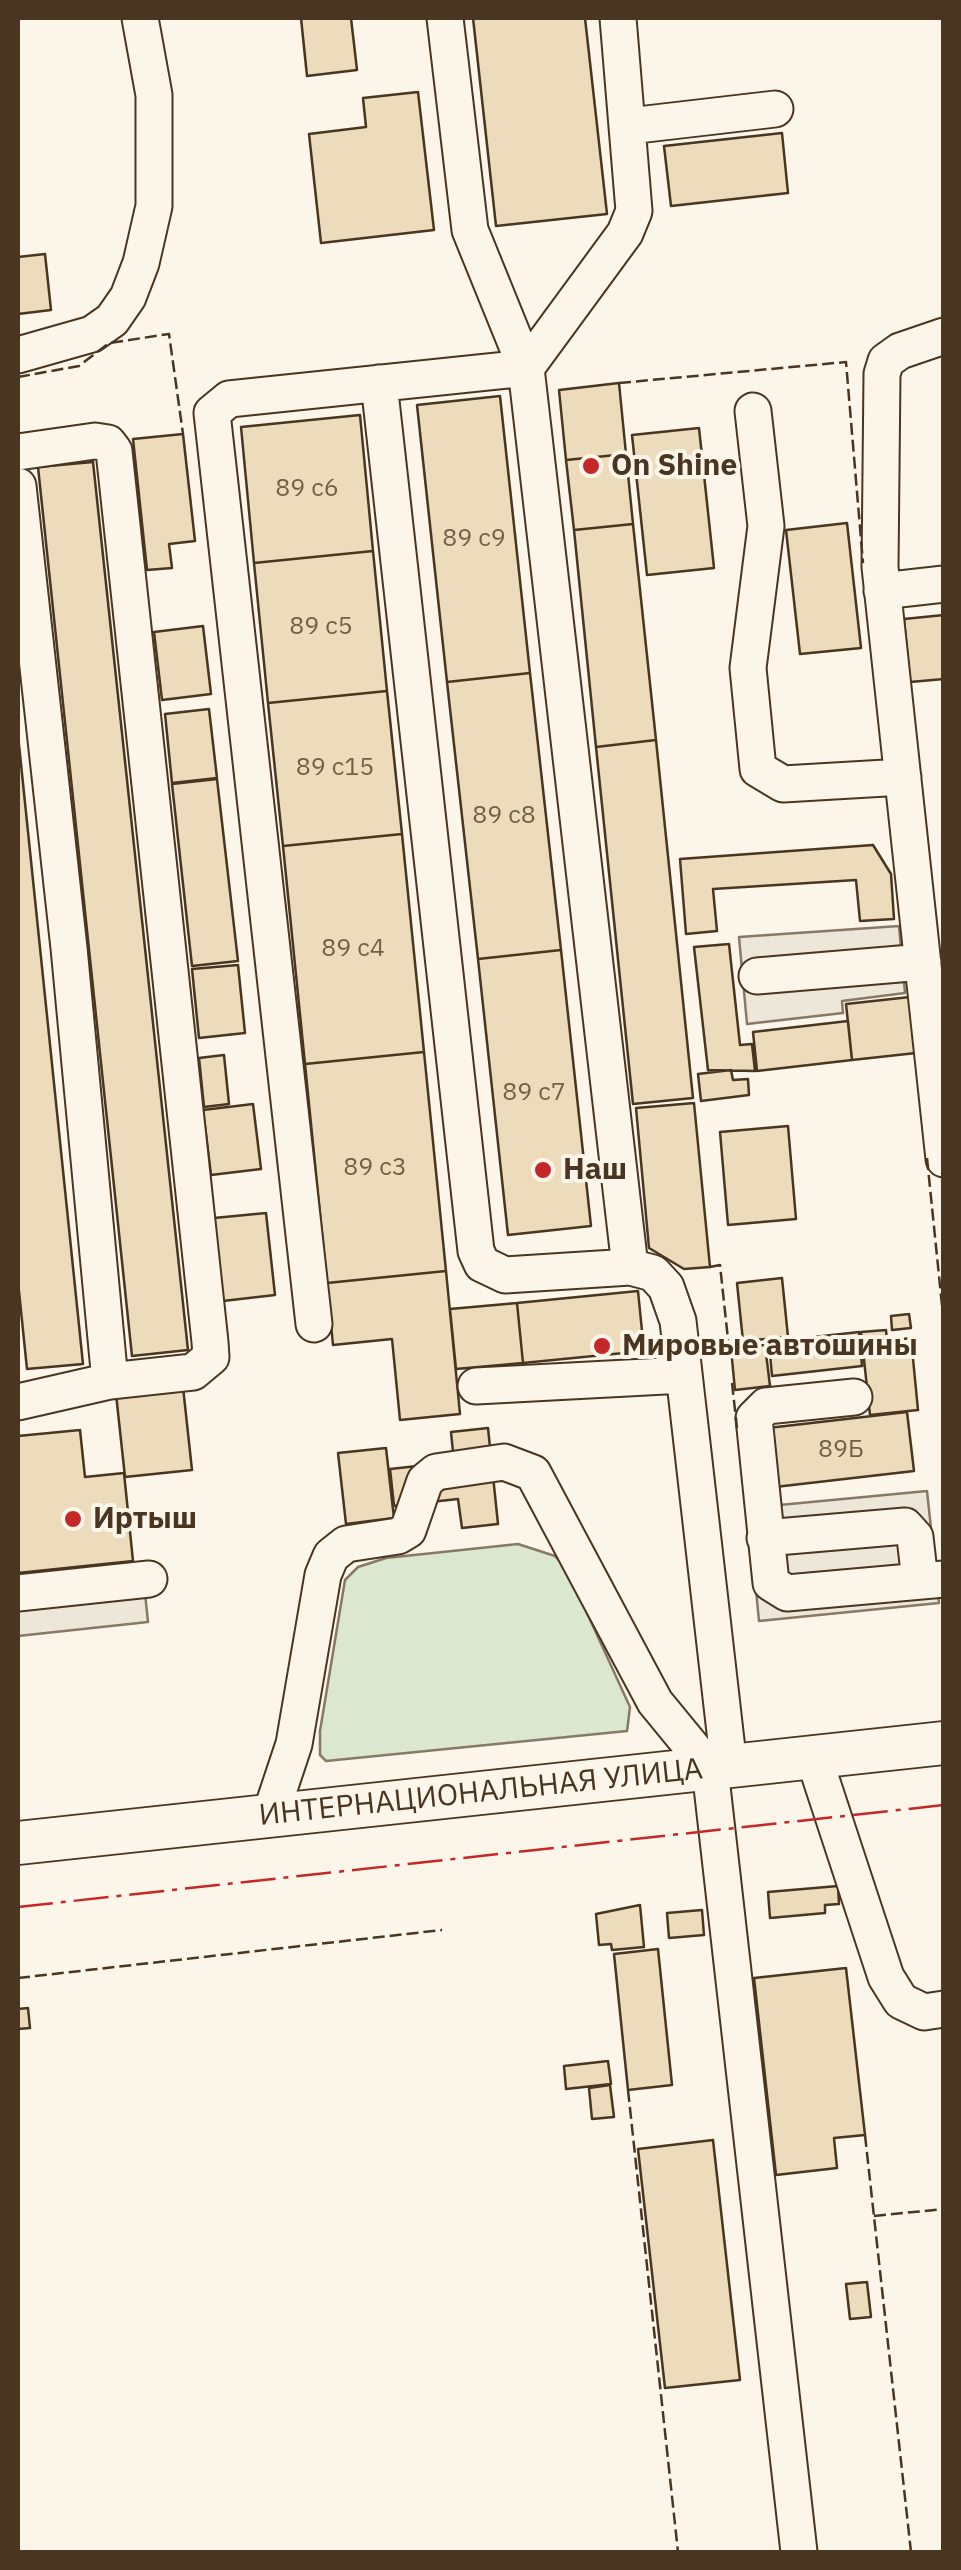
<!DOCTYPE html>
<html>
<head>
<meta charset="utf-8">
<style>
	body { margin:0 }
	#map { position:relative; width:961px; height:2570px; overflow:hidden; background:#fbf6e9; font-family:"IBM Plex Sans",sans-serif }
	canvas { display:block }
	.frame { position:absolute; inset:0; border:20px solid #4a3520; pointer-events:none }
</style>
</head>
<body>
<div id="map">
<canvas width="961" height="2570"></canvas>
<div class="frame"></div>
</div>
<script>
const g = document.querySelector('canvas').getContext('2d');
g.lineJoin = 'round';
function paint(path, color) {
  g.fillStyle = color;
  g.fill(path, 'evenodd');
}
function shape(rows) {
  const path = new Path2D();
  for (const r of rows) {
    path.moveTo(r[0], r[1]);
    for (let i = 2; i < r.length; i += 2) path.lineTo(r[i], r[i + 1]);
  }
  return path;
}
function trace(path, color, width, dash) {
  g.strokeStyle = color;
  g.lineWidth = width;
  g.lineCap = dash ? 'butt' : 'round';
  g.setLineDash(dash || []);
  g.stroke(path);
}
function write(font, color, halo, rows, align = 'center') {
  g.font = font + ' "IBM Plex Sans",sans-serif';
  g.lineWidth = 8;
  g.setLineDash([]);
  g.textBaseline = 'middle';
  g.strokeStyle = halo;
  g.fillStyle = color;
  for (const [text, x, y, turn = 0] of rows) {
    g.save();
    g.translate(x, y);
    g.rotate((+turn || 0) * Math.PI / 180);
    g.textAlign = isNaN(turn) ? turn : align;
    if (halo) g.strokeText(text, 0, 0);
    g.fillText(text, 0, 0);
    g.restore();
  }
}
const green = shape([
	[518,1544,555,1556,566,1567,630,1707,627,1731,326,1761,320,1755,320,1731,345,1580,358,1567,386,1558,518,1544]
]);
paint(green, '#dce7d0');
trace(green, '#887966', 2.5);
const parking = shape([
	[899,926,905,993,842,1001,843,1013,747,1024,739,937,899,926],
	[927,1491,939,1603,759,1621,748,1508,927,1491],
	[145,1593,148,1622,18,1636,18,1607,145,1593]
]);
paint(parking, '#ede7d9');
trace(parking, '#887966', 2.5);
const building = shape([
	[301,18,351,18,357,70,307,76,301,18],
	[473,18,585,18,607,214,496,226,473,18],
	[418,92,434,230,321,243,309,134,366,127,363,98,418,92],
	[782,133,788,193,671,206,664,146,782,133],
	[45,254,51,310,18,314,18,257,45,254],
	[619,383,626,454,566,460,559,390,619,383],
	[500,396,530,673,447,682,417,405,500,396],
	[360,415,373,551,254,563,241,427,360,415],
	[699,428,714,568,647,575,632,435,699,428],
	[183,434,195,541,169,544,172,568,147,570,133,439,183,434],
	[626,454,633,524,574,530,566,460,626,454],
	[93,462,188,1350,132,1356,38,467,93,462],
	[847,523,861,648,800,654,786,530,847,523],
	[633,524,656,740,596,747,574,530,633,524],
	[373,551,387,691,268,703,254,563,373,551],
	[944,615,944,679,910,682,904,619,944,615],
	[203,626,211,694,162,700,154,632,203,626],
	[530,673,561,950,478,959,447,682,530,673],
	[387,691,402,834,283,846,268,703,387,691],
	[209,709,217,778,172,783,165,714,209,709],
	[18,735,83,1364,27,1369,18,1282,18,735],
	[656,740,693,1098,633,1104,596,747,656,740],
	[217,779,238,961,192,966,172,784,217,779],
	[402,834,424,1052,305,1064,283,846,402,834],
	[873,845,891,874,894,919,860,921,856,880,713,889,717,931,686,934,680,859,873,845],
	[729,944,740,1045,752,1044,755,1071,708,1070,694,947,729,944],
	[561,950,591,1226,508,1235,478,959,561,950],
	[238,965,245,1033,199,1038,192,969,238,965],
	[910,997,916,1053,852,1060,846,1004,910,997],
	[848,1021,852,1060,757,1071,753,1032,848,1021],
	[424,1052,446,1271,327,1283,305,1064,424,1052],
	[224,1055,229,1104,204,1107,199,1058,224,1055],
	[731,1070,733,1080,748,1079,749,1095,701,1101,698,1074,731,1070],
	[694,1103,710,1267,684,1269,649,1248,636,1108,694,1103],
	[253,1104,261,1169,211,1175,203,1110,253,1104],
	[788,1126,796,1219,728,1225,720,1132,788,1126],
	[266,1213,275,1295,223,1301,214,1218,266,1213],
	[446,1271,460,1414,400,1420,392,1339,333,1345,327,1283,446,1271],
	[782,1278,788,1337,743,1341,737,1283,782,1278],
	[638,1291,644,1351,523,1363,517,1303,638,1291],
	[517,1303,523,1363,456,1369,450,1309,517,1303],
	[909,1314,911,1328,892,1330,891,1316,909,1314],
	[886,1330,887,1341,911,1338,918,1410,870,1415,861,1332,886,1330],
	[859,1332,862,1366,772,1376,769,1342,859,1332],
	[765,1345,770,1386,735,1390,731,1349,765,1345],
	[183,1387,192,1470,125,1477,116,1394,183,1387],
	[907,1412,914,1471,775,1487,768,1428,907,1412],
	[488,1428,498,1524,462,1528,458,1499,394,1506,390,1469,454,1462,451,1432,488,1428],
	[80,1430,85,1477,124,1473,133,1561,18,1573,18,1436,80,1430],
	[386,1448,394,1518,346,1524,338,1453,386,1448],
	[838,1886,839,1904,825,1905,825,1913,770,1918,768,1892,838,1886],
	[640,1905,644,1947,612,1950,611,1944,599,1945,596,1914,640,1905],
	[702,1910,704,1935,669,1938,667,1913,702,1910],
	[658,1949,672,2085,628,2090,614,1954,658,1949],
	[846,1968,865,2135,834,2138,837,2168,776,2175,754,1978,846,1968],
	[28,2008,30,2028,18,2029,18,2009,28,2008],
	[608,2061,611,2084,566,2089,564,2066,608,2061],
	[610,2085,614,2117,592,2119,589,2088,610,2085],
	[713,2140,740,2380,665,2388,638,2149,713,2140],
	[867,2282,871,2317,850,2319,846,2284,867,2282]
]);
paint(building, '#ecdcbc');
trace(building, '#4a3520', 2.5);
const minor = shape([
	[629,126,775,109],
	[944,336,900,351,886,361,882,374,880,567,944,1159],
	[18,355,92,334,112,320,128,297,141,263,154,206,154,95,140,18],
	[379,383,476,1251,482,1264,505,1275,630,1267,526,368,470,230,445,18],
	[753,411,766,526,748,668,758,769,783,784,903,777],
	[18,452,95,441,108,443,114,451,210,1342,211,1357,193,1372,110,1381,69,948,18,486],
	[882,591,944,584],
	[757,976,923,962],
	[630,1267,653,1273,666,1287,678,1321,729,1767],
	[314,1324,212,413,229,399,526,368,625,233,634,211,618,18],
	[476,1386,684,1375],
	[854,1397,766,1406,754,1418,771,1583,787,1593,944,1579],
	[18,1402,110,1381],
	[765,1538,905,1526,915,1537,920,1581],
	[18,1593,149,1579],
	[814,1758,886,1977,901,2001,924,2012,944,2009],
	[270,1816,294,1744,323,1575,331,1556,346,1544,398,1536,408,1530,425,1481,436,1472,504,1462,533,1473,655,1702,710,1769,799,2552]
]);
const major = shape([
	[18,1843,944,1743]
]);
trace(minor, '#4a3520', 39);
trace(major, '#4a3520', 46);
trace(minor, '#fbf6e9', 35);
trace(major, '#fbf6e9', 42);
trace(shape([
	[18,377,79,366,109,343,169,334,183,434],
	[619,383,846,362,863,563],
	[927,1158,944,1325],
	[710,1267,720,1265,730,1358],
	[732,1383,737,1428],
	[18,1978,442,1930],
	[628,2090,678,2552],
	[865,2135,911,2552],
	[874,2216,944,2209]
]), '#4a3520', 2.5, [12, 5]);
trace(shape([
	[18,1907,944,1805]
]), '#c62828', 2.5, [35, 8, 5, 8]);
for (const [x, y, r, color] of [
	[591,466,10,"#c62828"],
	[543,1170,10,"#c62828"],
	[602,1346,10,"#c62828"],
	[73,1519,10,"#c62828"]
]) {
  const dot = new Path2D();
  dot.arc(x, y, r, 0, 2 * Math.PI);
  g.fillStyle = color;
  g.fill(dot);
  trace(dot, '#fbf6e9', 4);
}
write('25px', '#725f47', null, [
	["89 с6",307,489],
	["89 с9",474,539],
	["89 с5",321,627],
	["89 с15",335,768],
	["89 с8",504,816],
	["89 с4",353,949],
	["89 с7",534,1093],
	["89 с3",375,1168],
	["89Б",841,1450]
]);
write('bold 30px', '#4a3520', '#fbf6e9', [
	["On Shine",611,466],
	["Наш",563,1170],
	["Мировые автошины",622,1346],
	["Иртыш",93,1519]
], 'left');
write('30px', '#4a3520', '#fbf6e9', [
	["ИНТЕРНАЦИОНАЛЬНАЯ УЛИЦА",481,1793,-6]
]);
</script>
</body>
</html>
